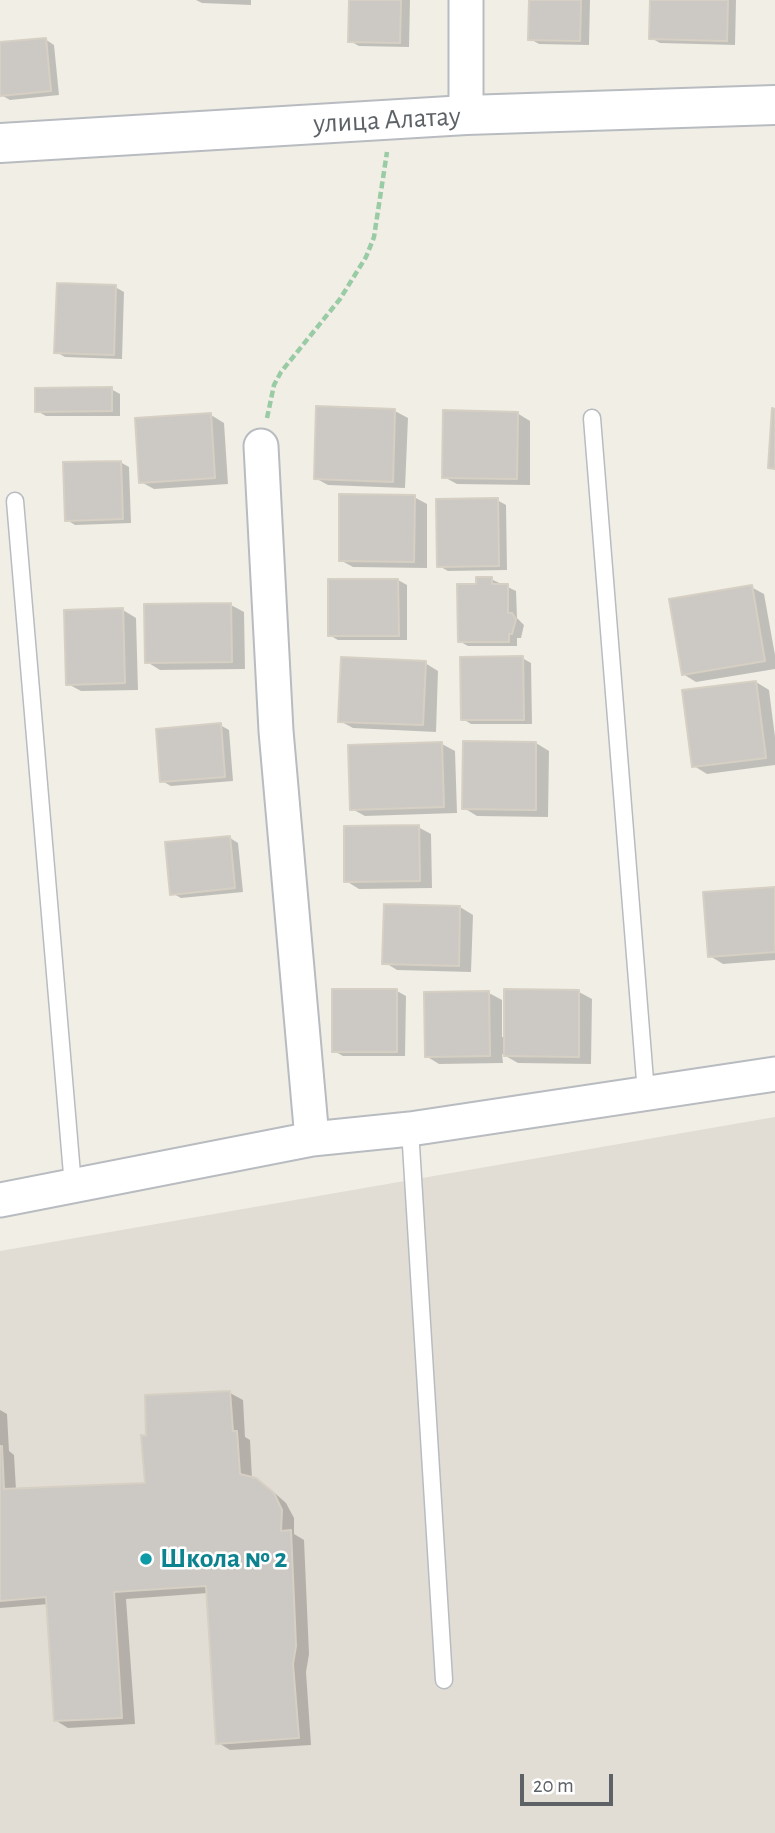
<!DOCTYPE html>
<html>
<head>
<meta charset="utf-8">
<style>
	body { margin:0 }
	#map { position:relative; width:775px; height:1833px; overflow:hidden; background:#f1eee6; font-family:"Alegreya Sans",sans-serif }
	canvas { display:block }
	.scale { position:absolute; left:520px; top:1774px; width:93px; height:32px; box-sizing:border-box; border:4px solid #5d6267; border-top:0; padding-left:9px; font-size:21px; line-height:24px; white-space:nowrap; color:#5d6267; -webkit-text-stroke:5px #fff; paint-order:stroke }
</style>
</head>
<body>
<div id="map">
<canvas width="775" height="1833"></canvas>
<div class="scale">20 m</div>
</div>
<script>
const g = document.querySelector('canvas').getContext('2d');
g.lineJoin = 'round';
function paint(path, color) {
  g.fillStyle = color;
  g.fill(path, 'evenodd');
}
function shape(rows) {
  const path = new Path2D();
  for (const r of rows) {
    path.moveTo(r[0], r[1]);
    for (let i = 2; i < r.length; i += 2) path.lineTo(r[i], r[i + 1]);
  }
  return path;
}
function trace(path, color, width, dash) {
  g.strokeStyle = color;
  g.lineWidth = width;
  g.lineCap = dash ? 'butt' : 'round';
  g.setLineDash(dash || []);
  g.stroke(path);
}
function write(font, color, halo, rows, align = 'center') {
  g.font = font + ' "Alegreya Sans",sans-serif';
  g.lineWidth = 5;
  g.setLineDash([]);
  g.textBaseline = 'middle';
  g.strokeStyle = halo;
  g.fillStyle = color;
  for (const [text, x, y, turn = 0] of rows) {
    g.save();
    g.translate(x, y);
    g.rotate((+turn || 0) * Math.PI / 180);
    g.textAlign = isNaN(turn) ? turn : align;
    if (halo) g.strokeText(text, 0, 0);
    g.fillText(text, 0, 0);
    g.restore();
  }
}
paint(shape([
	[775,1117,775,1833,0,1833,0,1251]
]), '#e1ddd4');
paint(shape([
	[196,0,251,0,251,5,202,3],
	[351,0,410,0,409,47,359,46,350,41],
	[531,0,590,0,589,45,539,44,530,39],
	[652,0,736,0,735,45,660,43,651,38],
	[45,39,54,45,59,95,10,100,1,95,0,44],
	[115,287,124,292,122,359,65,357,56,352],
	[111,389,120,394,120,416,46,416,37,411],
	[395,411,408,418,405,488,328,485,315,478],
	[517,413,530,421,530,485,457,484,444,477],
	[211,415,224,423,228,484,154,489,141,482],
	[120,462,129,467,131,523,75,525,67,520],
	[414,497,427,504,427,568,353,567,340,560],
	[497,500,506,505,507,570,448,571,439,566],
	[491,579,516,591,517,618,524,625,521,638,517,638,517,646,468,646,459,641,478,586],
	[398,580,407,585,407,640,338,640,329,635],
	[751,587,764,594,775,655,775,669,696,682,683,674],
	[231,605,244,612,245,669,160,670,147,662],
	[123,610,136,618,138,690,81,691,68,684],
	[522,658,531,663,532,724,471,724,463,719],
	[425,663,438,671,436,732,353,728,340,721],
	[756,682,769,690,775,737,775,765,707,774,694,766],
	[220,725,229,730,233,781,171,786,162,781],
	[536,743,549,751,548,817,477,816,464,808],
	[442,744,455,751,457,813,365,816,352,809],
	[418,827,431,834,432,888,359,889,346,881],
	[230,838,238,843,243,892,181,898,172,893],
	[775,888,775,960,723,964,710,956],
	[460,907,473,915,471,972,397,970,384,962],
	[397,991,406,996,405,1056,343,1056,334,1051],
	[579,992,592,999,591,1064,518,1063,502,1054,503,1063,439,1064,426,1056,489,993,502,1000,502,1037,505,1037],
	[230,1393,243,1400,245,1437,250,1440,252,1479,269,1488,286,1503,294,1518,294,1534,304,1540,309,1654,306,1672,311,1745,230,1750,217,1742,208,1593,126,1599,135,1724,68,1728,55,1720,49,1604,0,1608,0,1410,7,1414,9,1451,14,1455,16,1490,147,1484,148,1438]
]), '#0003');
const building = shape([
	[349,0,401,0,400,43,348,42,349,0],
	[529,0,581,0,580,41,528,40,529,0],
	[650,0,728,0,727,41,649,39,650,0],
	[46,38,51,91,0,96,0,42,46,38],
	[57,283,116,285,114,355,54,353,57,283],
	[112,387,112,411,35,412,35,388,112,387],
	[316,406,395,409,393,482,314,479,316,406],
	[772,408,775,409,775,469,768,468,772,408],
	[443,410,518,412,517,479,442,478,443,410],
	[211,413,215,478,139,483,135,418,211,413],
	[121,461,123,519,65,521,63,462,121,461],
	[339,494,415,495,414,562,339,561,339,494],
	[498,498,499,566,437,567,436,499,498,498],
	[476,577,492,577,492,584,508,584,508,613,512,613,516,619,512,634,509,634,509,642,458,642,457,584,476,584,476,577],
	[328,579,398,579,399,636,328,636,328,579],
	[752,585,765,661,682,675,669,599,752,585],
	[231,603,232,662,145,663,144,604,231,603],
	[123,608,125,683,66,685,64,610,123,608],
	[523,656,524,720,461,720,460,657,523,656],
	[341,657,426,661,423,725,338,722,341,657],
	[756,681,766,758,692,767,682,690,756,681],
	[221,723,225,777,160,782,156,729,221,723],
	[463,741,536,742,536,810,462,809,463,741],
	[442,742,444,807,350,810,348,745,442,742],
	[419,825,420,881,344,882,344,826,419,825],
	[230,836,235,888,170,895,165,842,230,836],
	[775,887,775,952,708,957,703,892,775,887],
	[384,904,460,906,459,966,382,964,384,904],
	[332,989,397,989,397,1052,332,1052,332,989],
	[504,989,579,990,579,1057,504,1056,504,989],
	[489,991,490,1056,425,1057,424,992,489,991],
	[230,1391,233,1431,237,1431,240,1474,256,1478,274,1493,282,1510,281,1531,291,1530,296,1646,293,1664,299,1738,216,1744,206,1586,114,1592,122,1718,54,1721,46,1597,0,1601,0,1446,2,1446,4,1489,145,1483,141,1435,146,1436,145,1395,230,1391]
]);
paint(building, '#ccc8c3');
trace(building, '#d6cfc3', 2);
const service = shape([
	[592,418,646,1093],
	[15,501,73,1186],
	[410,1129,444,1680]
]);
const minor = shape([
	[466,115,466,0],
	[261,446,276,731,312,1139],
	[0,1200,312,1139,410,1129,775,1074]
]);
const tertiary = shape([
	[0,143,466,115,775,105]
]);
trace(service, '#b8bcc0', 19);
trace(minor, '#b8bcc0', 37);
trace(tertiary, '#b8bcc0', 42);
trace(shape([
	[267,418,274,385,281,372,340,299,366,257,374,237,387,152]
]), '#99cba5', 4.5, [7, 3.5]);
trace(service, '#fff', 16);
trace(minor, '#fff', 33);
trace(tertiary, '#fff', 38);
for (const [x, y, r, color] of [
	[146,1559,7,"#0f9aa8"]
]) {
  const dot = new Path2D();
  dot.arc(x, y, r, 0, 2 * Math.PI);
  g.fillStyle = color;
  g.fill(dot);
  trace(dot, '#fff', 2.5);
}
write('28px', '#5d6267', '#fff', [
	["улица Алатау",387,120,-3]
]);
write('bold 28px', '#0d838f', '#fff', [
	["Школа № 2",160,1559]
], 'left');
</script>
</body>
</html>
